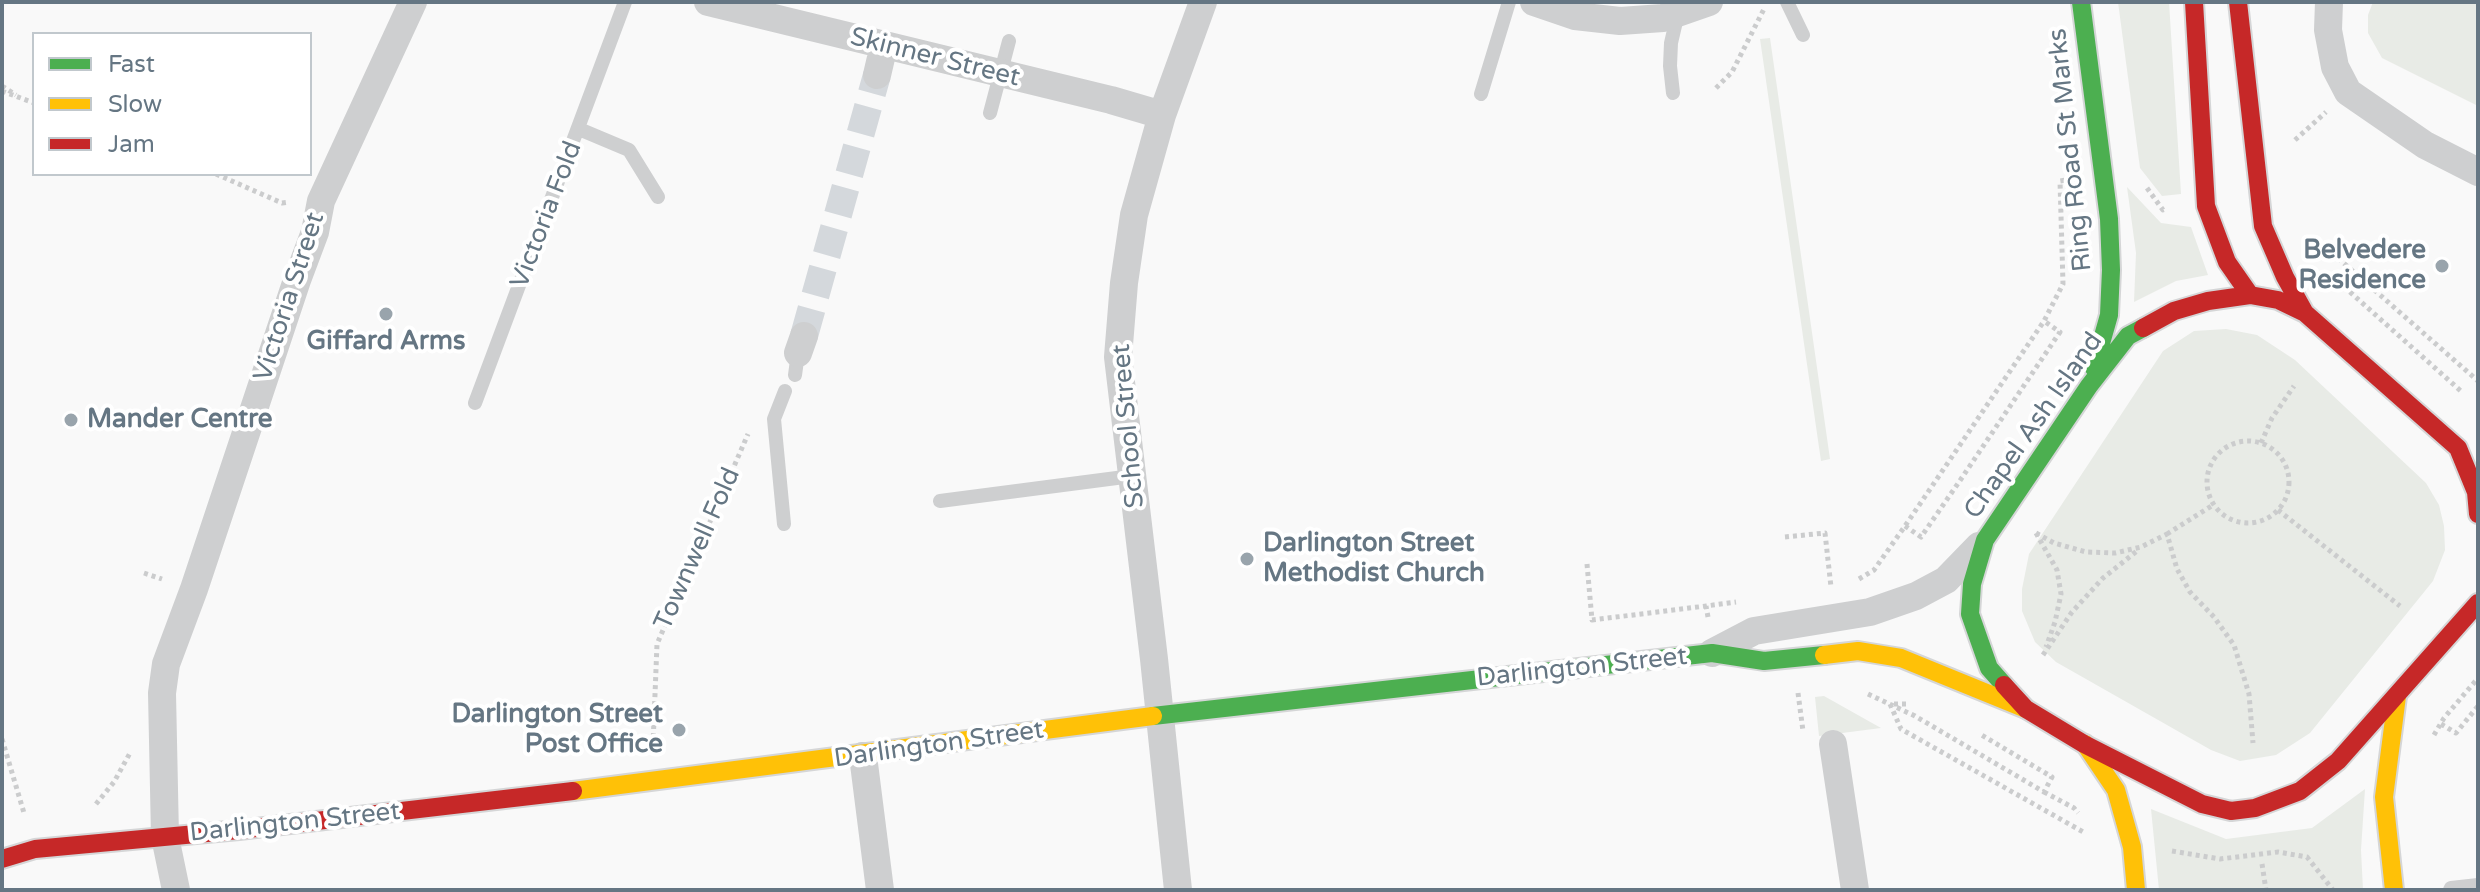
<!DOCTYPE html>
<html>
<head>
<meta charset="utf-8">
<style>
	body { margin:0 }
	#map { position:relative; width:2480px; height:892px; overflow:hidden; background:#f9f9f9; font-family:"Varela Round",sans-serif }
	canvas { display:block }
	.frame { position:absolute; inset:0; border:4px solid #657683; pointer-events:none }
	.legend { position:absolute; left:32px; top:32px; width:280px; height:144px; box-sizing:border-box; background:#fff; border:2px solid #c1c8cd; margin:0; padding:10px 14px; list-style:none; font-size:24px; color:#657683 }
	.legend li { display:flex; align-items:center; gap:16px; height:40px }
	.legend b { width:40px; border:2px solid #c1c8cd }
</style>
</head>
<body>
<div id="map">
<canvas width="2480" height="892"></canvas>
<div class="frame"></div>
<ul class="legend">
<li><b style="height:10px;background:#4caf50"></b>Fast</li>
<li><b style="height:10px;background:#ffc107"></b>Slow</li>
<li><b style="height:10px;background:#c62828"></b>Jam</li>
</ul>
</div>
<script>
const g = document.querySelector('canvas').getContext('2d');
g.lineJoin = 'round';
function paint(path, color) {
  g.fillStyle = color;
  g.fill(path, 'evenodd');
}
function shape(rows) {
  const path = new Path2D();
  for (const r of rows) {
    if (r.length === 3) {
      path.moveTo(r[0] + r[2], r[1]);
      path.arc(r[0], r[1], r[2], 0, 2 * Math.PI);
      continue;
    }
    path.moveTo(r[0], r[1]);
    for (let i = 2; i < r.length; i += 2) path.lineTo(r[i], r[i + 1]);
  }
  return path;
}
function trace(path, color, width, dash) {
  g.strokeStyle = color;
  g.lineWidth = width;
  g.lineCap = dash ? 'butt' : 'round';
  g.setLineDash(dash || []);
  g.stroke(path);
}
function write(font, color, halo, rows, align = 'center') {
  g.font = font + ' "Varela Round",sans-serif';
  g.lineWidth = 8;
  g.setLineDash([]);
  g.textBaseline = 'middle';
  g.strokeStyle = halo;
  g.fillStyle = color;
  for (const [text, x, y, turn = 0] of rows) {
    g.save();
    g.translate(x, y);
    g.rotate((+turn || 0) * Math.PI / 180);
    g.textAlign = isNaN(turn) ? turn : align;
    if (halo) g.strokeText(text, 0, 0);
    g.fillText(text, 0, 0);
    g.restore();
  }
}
paint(shape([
	[2118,2,2169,2,2181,194,2162,196,2140,168],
	[2373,2,2478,2,2478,106,2382,58,2368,33,2368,15],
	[1770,38,1830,459,1821,461,1760,39],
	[2127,187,2161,223,2191,227,2208,275,2176,281,2134,302,2136,253],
	[2226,329,2257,335,2295,360,2426,483,2439,505,2444,526,2445,550,2433,581,2310,733,2276,755,2240,761,2211,750,2056,662,2035,642,2022,611,2022,589,2029,554,2163,351,2194,331],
	[1824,696,1881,728,1819,736,1815,697],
	[2365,789,2361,850,2363,890,2159,890,2151,809,2226,839,2312,828]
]), '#e8ebe6');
trace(shape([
	[804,336,877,75]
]), '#d4d8dc', 28, [28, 14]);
const fast = shape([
	[2081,2,2109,219,2111,270,2109,315,2094,368],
	[2004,685,1989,668,1970,614,1972,584,1985,540,2089,386,2128,336,2143,328],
	[1153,716,1712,653,1764,661,1824,655]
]);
const slow = shape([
	[1824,655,1858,651,1901,658,2026,709],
	[2085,744,2116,790,2132,847,2136,890],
	[573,791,1153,716],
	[2394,890,2384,797,2397,696]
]);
const jam = shape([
	[2194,2,2206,206,2227,262,2250,295],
	[2238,2,2263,226,2285,277,2305,313],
	[2143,328,2174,311,2208,301,2250,295,2278,300,2305,313,2458,448,2476,492,2478,514],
	[2004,685,2026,709,2084,744,2202,804,2231,811,2255,808,2300,791,2338,761,2478,603],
	[2,859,35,849,239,830,573,791]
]);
trace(fast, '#d5d6d7', 22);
trace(slow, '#d5d6d7', 22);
trace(jam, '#d5d6d7', 22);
trace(shape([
	[2,86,16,95],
	[1716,88,1732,72,1764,9],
	[2,91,34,103],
	[2295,140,2326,112],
	[216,174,282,203,289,202],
	[2147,188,2163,210,2166,209],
	[2314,237,2478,381],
	[2332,276,2462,392],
	[2248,482,41],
	[2261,443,2272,418,2294,386],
	[2278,510,2400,606],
	[1905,526,1921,537,1959,482,2060,332,2044,321],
	[2036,533,2054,543,2086,552,2115,553,2141,547,2167,534,2177,569,2190,592,2214,617,2234,645,2249,694,2253,743],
	[2036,533,2057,570,2061,594,2055,622,2046,647],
	[2167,534,2213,505],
	[1785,537,1825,533,1831,587],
	[1587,564,1592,620,1706,606],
	[144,573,162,579],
	[1859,579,1874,570,1905,526,2044,321,2063,284,2060,181,2066,180],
	[1708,617,1706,606,1736,602],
	[2043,655,2072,612,2103,578,2137,551],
	[1798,693,1803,731],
	[1868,694,1915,716,2044,792,2052,777,1980,734],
	[1906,704,1890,704,1901,729,2085,833],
	[2441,724,2456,733,2478,706],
	[2434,735,2444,718,2478,678],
	[2,739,24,813],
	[653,745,657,644,748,434],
	[2044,792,2074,808,2078,813],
	[96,804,114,782,130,753],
	[2172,851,2220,859,2278,852,2307,857,2333,890],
	[2262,864,2266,890]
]), '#cbcccd', 5, [4, 4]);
trace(shape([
	[1787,2,1803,35],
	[1673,93,1670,66,1671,43,1678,13],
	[1481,94,1509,2],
	[990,113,1009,41],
	[579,129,629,150,658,197],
	[795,375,798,353],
	[475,403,625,2],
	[940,501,1132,476],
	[784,524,774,419,785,391],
	[2450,890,2451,888,2478,885]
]), '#cecfd0', 14);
trace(shape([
	[708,2,1111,100,1162,115],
	[1534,2,1575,16,1620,21,1663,18,1709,2],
	[2329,2,2328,30,2335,67,2348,92,2425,145,2478,172],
	[877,75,884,45],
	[798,353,804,336],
	[1712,653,1754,631,1870,612,1916,596,1946,580,1979,546],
	[1833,744,1855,890],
	[863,756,880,890],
	[176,890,165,837,162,693,166,664,194,589,297,280,315,232,321,201,413,2],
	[1178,890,1154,659,1118,357,1124,283,1134,215,1162,115,1203,2]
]), '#cecfd0', 28);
trace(fast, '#4caf50', 18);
trace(slow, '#ffc107', 18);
trace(jam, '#c62828', 18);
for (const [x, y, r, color] of [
	[2442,266,8,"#99a4ac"],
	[386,314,8,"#99a4ac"],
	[71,420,8,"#99a4ac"],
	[1247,559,8,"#99a4ac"],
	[679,730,8,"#99a4ac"]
]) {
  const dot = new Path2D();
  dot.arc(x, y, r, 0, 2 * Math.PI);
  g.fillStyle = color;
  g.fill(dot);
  trace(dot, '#fff', 3);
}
write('26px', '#657683', '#fff', [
	["Skinner Street",935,58,14],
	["Ring Road St Marks",2071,150,-96],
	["Victoria Fold",547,215,-69],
	["Victoria Street",290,297,-72],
	["School Street",1129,426,-95],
	["Chapel Ash Island",2034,426,-55],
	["Townwell Fold",698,549,-66],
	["Darlington Street",1582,668,-6],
	["Darlington Street",939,745,-8],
	["Darlington Street",295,823,-6]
]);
write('bold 26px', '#657683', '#fff', [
	["Belvedere",2426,251],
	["Residence",2426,281],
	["Giffard Arms",386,342,"center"],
	["Mander Centre",87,420,"left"],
	["Darlington Street",1263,544,"left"],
	["Methodist Church",1263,574,"left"],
	["Darlington Street",663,715],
	["Post Office",663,745]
], 'right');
</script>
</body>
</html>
